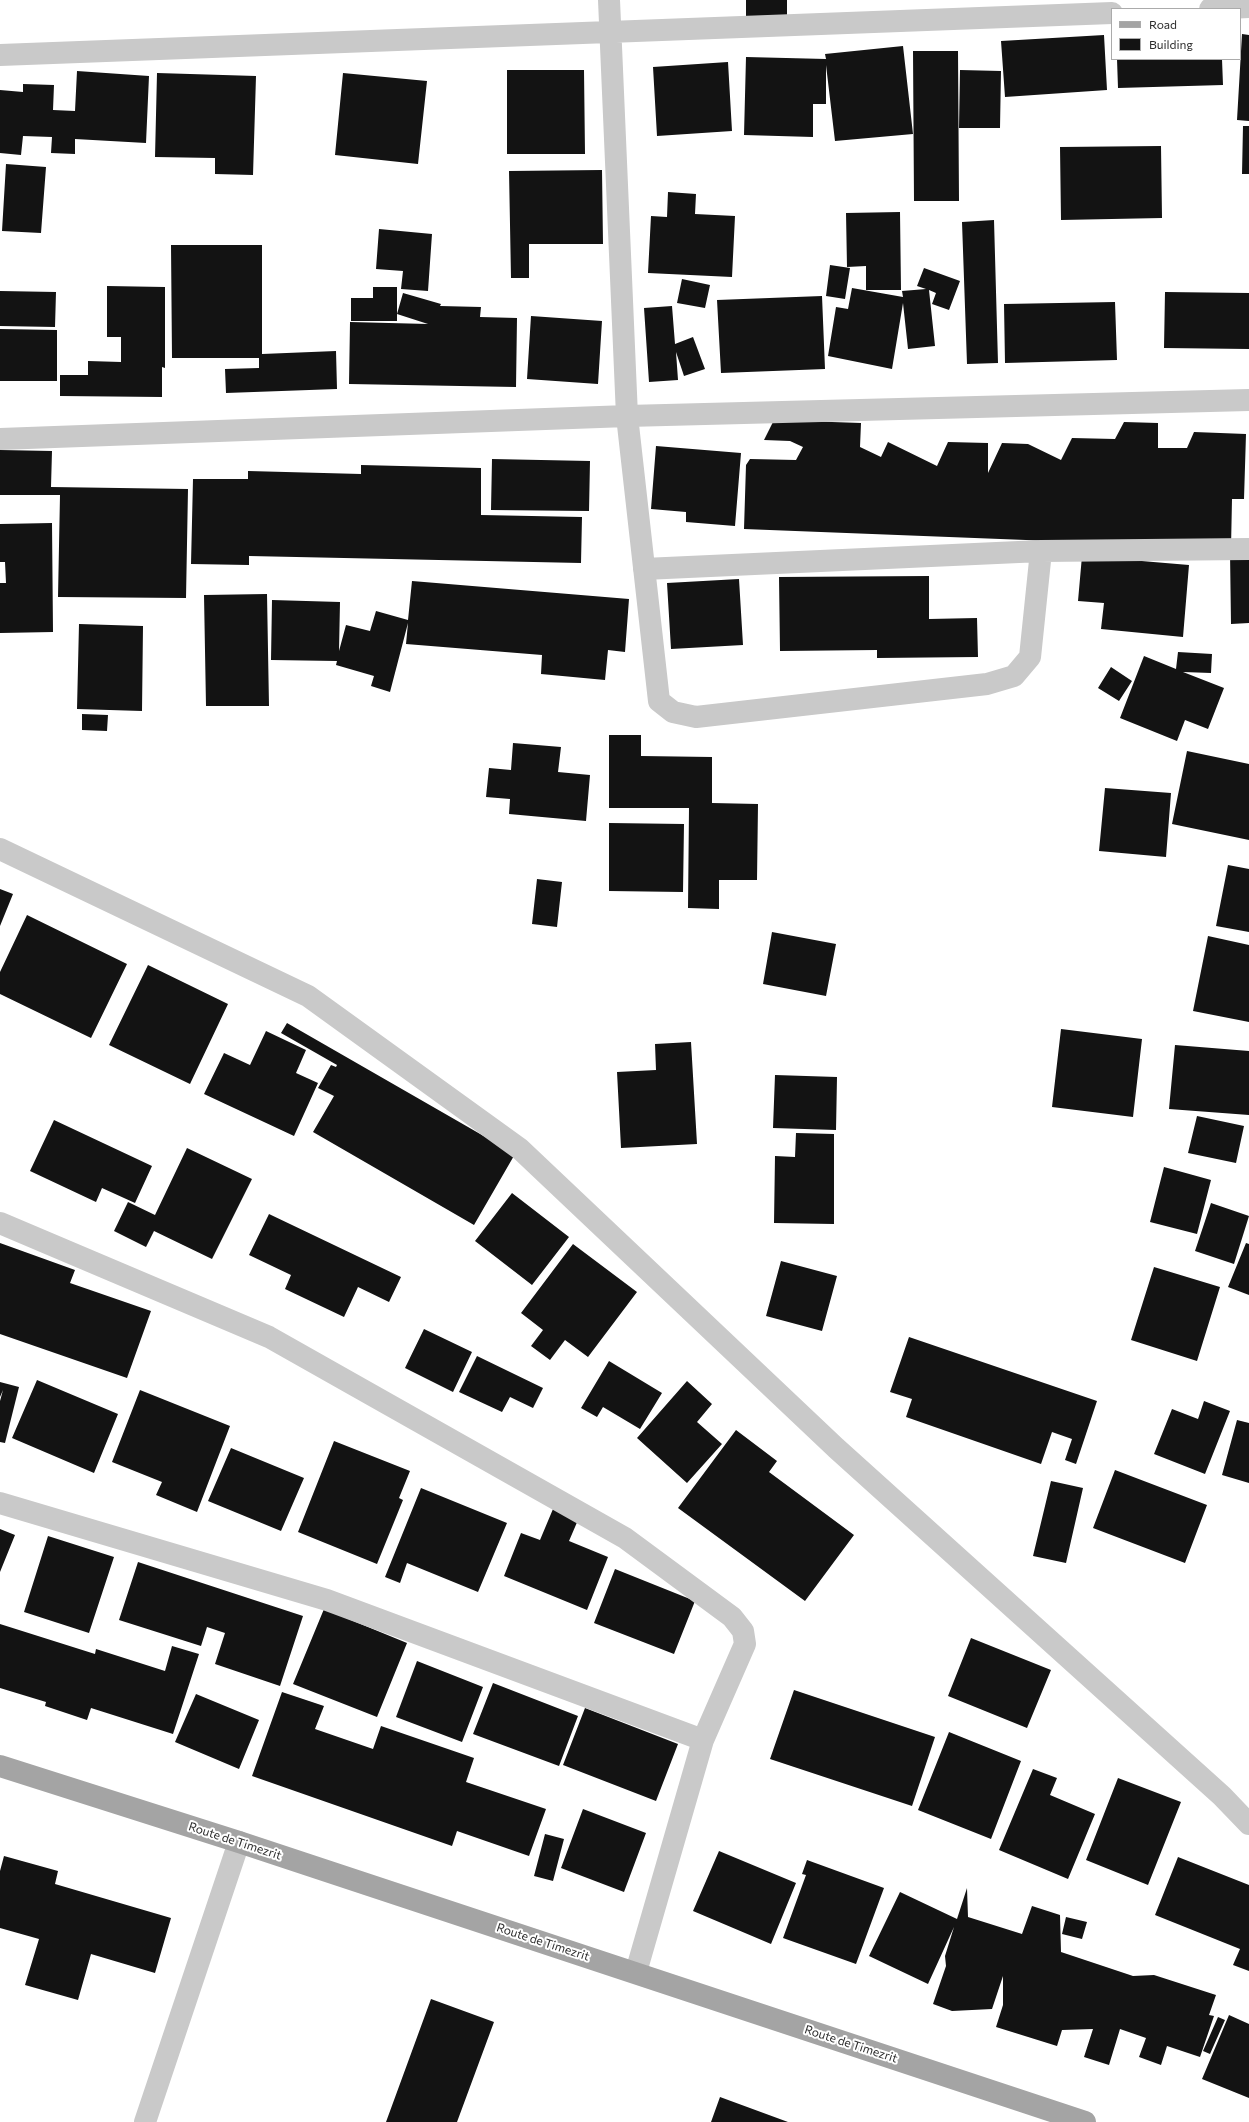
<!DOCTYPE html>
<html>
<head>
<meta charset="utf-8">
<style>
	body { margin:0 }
	#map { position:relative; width:1249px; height:2122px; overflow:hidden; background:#fff; font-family:Commissioner,sans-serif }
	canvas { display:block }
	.legend { position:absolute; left:1111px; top:8px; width:130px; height:52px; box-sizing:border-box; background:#fff; border:1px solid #ababab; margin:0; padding:5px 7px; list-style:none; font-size:12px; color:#2c2c2c }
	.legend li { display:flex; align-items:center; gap:8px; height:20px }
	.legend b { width:20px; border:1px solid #ababab }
</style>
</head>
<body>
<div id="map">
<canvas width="1249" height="2122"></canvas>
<ul class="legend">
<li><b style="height:5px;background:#a4a4a4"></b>Road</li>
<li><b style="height:11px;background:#131313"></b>Building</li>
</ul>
</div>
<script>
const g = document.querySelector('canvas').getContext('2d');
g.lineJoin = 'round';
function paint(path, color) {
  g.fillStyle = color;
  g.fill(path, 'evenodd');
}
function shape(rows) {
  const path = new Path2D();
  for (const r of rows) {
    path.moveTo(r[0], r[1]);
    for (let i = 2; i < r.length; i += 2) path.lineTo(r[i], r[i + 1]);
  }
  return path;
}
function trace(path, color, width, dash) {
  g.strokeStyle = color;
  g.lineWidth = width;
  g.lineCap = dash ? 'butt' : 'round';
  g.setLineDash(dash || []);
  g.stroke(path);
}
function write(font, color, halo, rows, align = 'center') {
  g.font = font + ' Commissioner,sans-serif';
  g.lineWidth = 4;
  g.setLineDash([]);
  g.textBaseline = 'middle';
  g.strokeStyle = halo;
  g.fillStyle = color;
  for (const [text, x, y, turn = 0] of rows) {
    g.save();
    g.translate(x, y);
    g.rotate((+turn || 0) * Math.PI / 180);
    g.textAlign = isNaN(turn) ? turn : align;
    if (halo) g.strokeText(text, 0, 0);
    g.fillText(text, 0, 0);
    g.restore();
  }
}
paint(shape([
	[746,0,787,0,787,24,746,24],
	[1242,34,1249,35,1249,121,1237,120],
	[1104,35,1107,90,1005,97,1001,41],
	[903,46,913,134,835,141,826,65,826,104,813,104,813,137,744,135,746,57,826,59,825,54],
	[913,51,958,51,959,201,914,201],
	[1117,59,1222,59,1223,85,1118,88],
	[728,62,732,131,657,136,653,67],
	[507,70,584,70,585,154,507,154],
	[960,70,1001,71,1000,128,959,128],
	[77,71,149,76,146,143,75,139,75,154,51,153,52,137,23,136,21,155,0,153,0,90,23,92,23,84,54,85,53,110,75,111],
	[157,73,256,76,253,175,215,174,215,158,155,157],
	[343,73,427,81,418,164,335,155],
	[1243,126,1249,126,1249,174,1242,174],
	[1161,146,1162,218,1061,220,1060,147],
	[6,164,46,167,41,233,2,231],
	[602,170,603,244,529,244,529,278,511,278,509,171],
	[668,192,696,194,695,214,735,216,732,277,648,273,651,216,667,217],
	[900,212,901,290,866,290,866,266,847,267,846,213],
	[994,220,998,363,967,364,962,222],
	[379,229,432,234,428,291,401,289,403,271,376,269],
	[171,245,262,245,262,354,336,351,337,389,226,393,225,369,259,368,259,358,172,358],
	[830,265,850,268,845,299,826,296],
	[924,268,960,281,949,310,932,304,936,293,929,290,935,346,908,349,903,303,892,369,828,356,836,307,848,309,852,288,903,297,902,291,926,289,917,286],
	[682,279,710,285,705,308,677,303],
	[107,286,165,287,165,368,162,367,162,397,60,396,60,375,88,375,88,361,121,362,121,337,107,337],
	[373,287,397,287,397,321,351,321,351,298,373,298],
	[0,291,56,292,55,327,0,326],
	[1165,292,1249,293,1249,349,1164,348],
	[403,293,441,304,440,306,481,307,480,317,517,318,516,387,349,384,350,322,428,324,397,314],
	[822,296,825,369,721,373,717,300],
	[1115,302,1117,360,1005,363,1004,304],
	[672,306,675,344,693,337,705,369,684,376,676,352,678,380,649,382,644,308],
	[531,316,602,321,598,384,527,379],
	[0,329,57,330,57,381,0,381],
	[774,420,861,423,860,447,881,457,888,442,937,466,948,442,988,443,988,473,1002,443,1028,444,1061,460,1072,438,1115,439,1124,422,1158,423,1158,448,1187,448,1194,432,1246,434,1244,499,1232,499,1231,548,744,529,746,465,750,459,796,460,803,447,790,441,764,440],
	[656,446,741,453,735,526,686,522,686,512,651,509],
	[0,450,52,451,51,487,188,489,186,598,58,597,60,495,0,495],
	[492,459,590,461,589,511,491,510],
	[361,465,481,468,481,515,582,517,581,563,249,556,249,565,191,564,193,479,248,479,248,471,361,474],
	[52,523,53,632,0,633,0,583,6,583,5,562,0,562,0,524],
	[1230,552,1249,552,1249,623,1231,624],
	[1082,556,1189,565,1183,637,1101,629,1104,603,1078,601],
	[929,576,929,619,977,618,978,657,877,658,877,650,780,651,779,577],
	[739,579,743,645,671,649,667,583],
	[412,581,629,599,625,652,608,650,605,680,541,674,542,655,406,644,408,623,390,692,371,686,374,676,336,665,337,661,271,660,272,600,340,602,339,651,346,625,370,631,376,611,408,620],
	[267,594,269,706,206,706,204,595],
	[79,624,143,626,142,711,77,709],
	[1178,652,1212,654,1211,673,1183,672,1224,688,1208,729,1185,720,1177,741,1120,718,1144,656,1176,669],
	[1111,667,1132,681,1119,701,1098,688],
	[82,714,108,715,107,731,82,730],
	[609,735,641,735,641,756,712,757,712,803,758,804,757,880,719,880,719,909,688,908,689,808,609,808],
	[513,743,561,747,558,772,590,775,586,821,509,814,510,799,486,797,489,768,511,770],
	[1187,751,1249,764,1249,840,1172,824],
	[1105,788,1171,793,1166,857,1099,851],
	[609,823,684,824,683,892,609,891],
	[1228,865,1249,869,1249,932,1216,926],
	[537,879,562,882,557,927,532,924],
	[0,889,13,894,0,926],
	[27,915,127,964,91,1038,0,994,0,972],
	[772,932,836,944,826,996,763,984],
	[1208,936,1249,945,1249,1022,1193,1011],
	[148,965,228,1004,190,1084,109,1045],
	[287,1023,515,1154,474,1225,313,1132,334,1096,318,1088,331,1065,336,1067,337,1065,281,1033],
	[1061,1029,1142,1039,1133,1117,1052,1107],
	[266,1031,306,1050,296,1073,318,1083,294,1136,204,1094,224,1053,250,1065],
	[691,1042,697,1144,621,1148,617,1072,656,1070,655,1044],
	[1175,1045,1249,1051,1249,1115,1169,1109],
	[775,1075,837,1077,836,1130,773,1128],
	[1197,1116,1244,1126,1236,1163,1188,1153],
	[54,1120,152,1166,135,1203,102,1188,96,1202,30,1171],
	[796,1133,834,1134,834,1224,774,1223,775,1156,795,1157],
	[187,1148,252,1179,212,1259,154,1231,146,1247,114,1231,128,1202,155,1215],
	[1164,1167,1211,1180,1197,1234,1150,1222],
	[512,1193,569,1237,532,1285,475,1241],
	[1211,1203,1249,1216,1234,1264,1195,1251],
	[269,1214,401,1277,389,1302,358,1287,344,1317,285,1289,291,1275,249,1255],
	[0,1243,75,1270,70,1283,151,1311,127,1378,0,1334],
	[1246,1243,1249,1244,1249,1295,1228,1287],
	[573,1244,637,1292,588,1357,565,1340,550,1360,531,1346,543,1330,521,1313],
	[781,1261,837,1276,822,1331,766,1316],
	[1154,1267,1220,1287,1197,1361,1131,1340],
	[424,1329,472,1352,453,1392,405,1368],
	[909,1337,1097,1401,1076,1464,1065,1460,1072,1439,1052,1432,1041,1464,906,1417,912,1399,890,1392],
	[477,1356,543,1388,533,1408,510,1397,502,1412,459,1392],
	[609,1361,662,1393,640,1429,603,1407,597,1417,581,1408],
	[37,1380,118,1414,94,1473,12,1438],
	[687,1381,712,1404,697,1422,722,1444,687,1483,637,1438],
	[0,1382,19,1387,5,1443,0,1442,0,1401,3,1390,0,1397],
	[140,1390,230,1426,197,1512,156,1495,162,1482,112,1462],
	[1204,1401,1230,1411,1205,1474,1154,1454,1172,1409,1198,1419],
	[1237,1420,1249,1423,1249,1483,1222,1475],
	[736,1430,777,1461,769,1472,854,1535,805,1601,678,1508],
	[334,1441,410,1471,399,1498,403,1500,377,1564,298,1532],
	[231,1448,304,1478,281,1531,208,1501],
	[1115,1470,1207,1505,1185,1563,1093,1528],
	[1051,1481,1083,1488,1066,1563,1033,1556],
	[421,1488,507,1523,478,1592,407,1563,400,1583,385,1577],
	[553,1509,578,1520,569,1541,608,1557,587,1610,504,1576,521,1533,540,1540],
	[0,1529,15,1535,0,1572],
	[48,1536,114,1557,89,1633,24,1612],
	[138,1562,303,1616,280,1686,215,1664,225,1633,207,1627,201,1646,119,1620],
	[615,1569,695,1601,674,1654,594,1623],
	[324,1609,407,1643,377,1717,293,1684],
	[0,1624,95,1654,96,1649,165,1671,172,1646,199,1654,173,1734,91,1708,87,1720,45,1706,46,1702,0,1688],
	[971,1638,1051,1670,1027,1728,948,1696],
	[417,1661,483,1687,462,1742,396,1717],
	[493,1683,578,1716,559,1766,473,1734],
	[794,1690,935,1737,912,1806,770,1759],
	[282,1692,324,1706,315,1729,373,1749,381,1726,474,1758,466,1782,546,1809,529,1856,457,1831,452,1846,252,1776],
	[196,1694,259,1720,239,1769,175,1742],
	[585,1708,678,1744,656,1801,563,1765],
	[949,1732,1021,1761,991,1839,918,1810],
	[1033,1769,1057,1778,1050,1795,1095,1814,1068,1879,999,1850],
	[1118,1778,1181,1802,1148,1885,1086,1860],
	[583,1809,646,1833,624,1892,561,1868],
	[545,1834,564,1839,553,1881,534,1876],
	[719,1851,796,1883,771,1944,693,1911],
	[4,1856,58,1871,55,1884,171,1918,155,1973,91,1954,78,2000,25,1985,39,1939,0,1928,0,1871],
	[1178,1857,1249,1885,1249,1971,1233,1965,1240,1949,1155,1915],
	[807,1860,884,1888,856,1964,783,1938,806,1875,802,1874],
	[967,1888,968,1917,1022,1934,1032,1906,1060,1915,1061,1952,1133,1976,1154,1975,1216,1995,1209,2015,1214,2016,1200,2057,1167,2046,1161,2065,1139,2057,1146,2038,1120,2029,1109,2065,1084,2057,1093,2029,1062,2030,1057,2046,996,2027,1003,2005,1003,1976,992,2009,952,2011,933,2004,946,1966,945,1956,954,1927,928,1984,869,1956,900,1892,957,1919],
	[1066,1917,1087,1922,1082,1939,1062,1934],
	[431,1999,494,2022,457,2122,386,2122],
	[1229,2015,1249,2024,1249,2098,1202,2079],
	[1218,2017,1225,2020,1210,2054,1203,2051],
	[720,2097,788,2122,711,2122]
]), '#131313');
trace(shape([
	[609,0,627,416,659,701,673,712,696,717,987,684,1014,676,1030,657,1041,551],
	[1210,9,1249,7],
	[0,55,1112,13],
	[0,439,627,416,1249,400],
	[644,569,1041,551,1249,549],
	[0,849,308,996,520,1149,836,1448,1222,1796,1249,1824],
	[0,1223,269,1337,625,1538,732,1617,743,1631,745,1644,703,1740],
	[0,1503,327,1600,703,1740,636,1972],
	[145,2122,239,1842]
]), '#c9c9c9', 22);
trace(shape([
	[0,1766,239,1842,1085,2122]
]), '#a4a4a4', 22);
write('12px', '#2c2c2c', '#fff', [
	["Route de Timezrit",235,1841,18],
	["Route de Timezrit",543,1942,18],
	["Route de Timezrit",851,2044,18]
]);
</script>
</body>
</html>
